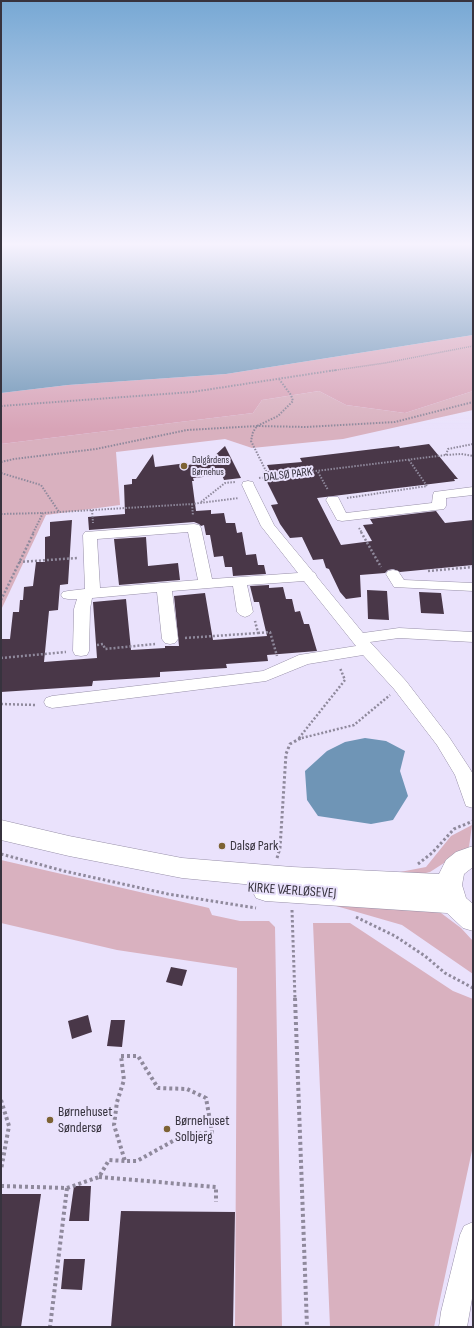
<!DOCTYPE html>
<html>
<head>
<meta charset="utf-8">
<style>
	body { margin:0 }
	#map { position:relative; width:474px; height:1328px; overflow:hidden; background:#eae2fc; font-family:"Sofia Sans Condensed",sans-serif }
	canvas { display:block }
	.frame { position:absolute; inset:0; border:2px solid #37333e; pointer-events:none }
</style>
</head>
<body>
<div id="map">
<canvas width="474" height="1328"></canvas>
<div class="frame"></div>
</div>
<script>
const g = document.querySelector('canvas').getContext('2d');
g.lineJoin = 'round';
function paint(path, color) {
  g.fillStyle = color;
  g.fill(path, 'evenodd');
}
function shape(rows) {
  const path = new Path2D();
  for (const r of rows) {
    path.moveTo(r[0], r[1]);
    for (let i = 2; i < r.length; i += 2) path.lineTo(r[i], r[i + 1]);
  }
  return path;
}
function trace(path, color, width, dash) {
  g.strokeStyle = color;
  g.lineWidth = width;
  g.lineCap = dash ? 'butt' : 'round';
  g.setLineDash(dash || []);
  g.stroke(path);
}
function write(font, color, halo, rows, align = 'center') {
  g.font = font + ' "Sofia Sans Condensed",sans-serif';
  g.lineWidth = 4;
  g.setLineDash([]);
  g.textBaseline = 'middle';
  g.strokeStyle = halo;
  g.fillStyle = color;
  for (const [text, x, y, turn = 0] of rows) {
    g.save();
    g.translate(x, y);
    g.rotate((+turn || 0) * Math.PI / 180);
    g.textAlign = isNaN(turn) ? turn : align;
    if (halo) g.strokeText(text, 0, 0);
    g.fillText(text, 0, 0);
    g.restore();
  }
}
paint(shape([
	[319,391,346,405,405,413,473,391,473,410,343,439,252,448,225,439,116,452,120,505,46,515,1,610,1,444,253,413,262,400],
	[472,825,469,847,430,872,406,878,400,872,426,867,451,836],
	[1,860,209,908,212,915,240,921,269,921,275,927,282,1327,235,1327,237,968,117,950,1,923],
	[312,899,437,910,461,928,473,941,473,974,402,925],
	[313,923,350,923,453,991,473,999,473,1146,434,1327,330,1327]
]), '#d9b1bf');
paint(shape([
	[473,335,473,391,405,413,346,405,319,391,262,400,253,413,1,444,1,393,68,385,226,374]
]), '#d8a4b7');
paint(shape([
	[1,243,473,243,473,335,226,374,68,385,1,393],
	[365,738,386,741,405,751,400,771,408,796,393,820,371,824,318,816,307,800,305,771,327,751,345,742]
]), '#6f95b6');
paint(shape([
	[429,444,458,479,454,479,455,481,317,498,341,545,372,541,363,525,373,524,370,519,436,511,445,523,473,520,473,565,400,572,393,569,388,570,385,573,360,575,361,597,346,599,340,592,329,569,326,568,323,559,313,560,302,537,290,538,280,524,271,505,278,504,262,472,270,471,267,465,302,462,300,458,399,446,400,448],
	[225,446,241,478,224,480,222,475,193,478,194,481,192,481,196,511,211,510,211,514,224,513,226,523,235,523,237,533,242,532,246,555,256,554,258,565,264,565,266,574,233,576,232,567,225,567,223,556,214,557,210,535,206,535,204,525,201,526,199,524,194,522,89,530,88,517,125,514,124,485,132,484,132,479,136,479,153,454,155,467,187,463,188,465,208,462],
	[72,520,68,584,60,585,58,610,49,611,44,662,97,658,93,602,126,599,131,650,165,648,165,646,179,646,174,596,205,593,213,640,267,636,259,602,254,602,250,586,269,585,269,588,283,587,286,599,292,599,295,612,300,611,304,624,309,624,317,651,267,655,268,661,226,664,227,668,160,672,160,677,93,681,92,686,1,692,1,639,10,639,13,612,19,612,20,600,23,600,24,587,33,586,36,562,45,562,45,537,50,536,50,522],
	[146,537,148,566,178,563,180,580,119,585,114,539],
	[367,590,387,591,389,620,368,619],
	[419,592,441,593,444,614,421,613],
	[171,967,187,970,182,986,166,982],
	[88,1015,92,1032,72,1039,68,1021],
	[111,1020,125,1020,122,1047,107,1046],
	[74,1186,91,1186,89,1221,69,1221],
	[1,1194,41,1194,21,1327,1,1327],
	[121,1211,235,1212,233,1327,111,1327],
	[64,1259,85,1259,82,1290,61,1289]
]), '#493748');
const minor = shape([
	[248,481,253,482,254,485,274,525,313,572,315,573,317,577,363,633,399,628,473,632,473,642,399,638,370,642,406,681,449,737,470,769,473,774,473,808,466,806,455,775,437,745,394,689,363,655,308,664,266,681,52,708,46,706,44,702,46,698,52,696,263,671,299,655,356,646,304,581,247,585,253,612,250,615,245,617,240,615,237,612,233,586,172,591,178,639,175,643,170,644,165,643,162,639,157,592,92,598,90,609,89,651,87,655,81,656,75,655,73,651,74,609,77,599,68,599,63,598,61,595,63,592,68,591,85,589,83,535,85,532,194,524,199,525,201,528,212,579,298,573,261,526,242,485,243,482,248,481],
	[188,532,198,580,100,588,97,539,188,532],
	[473,487,473,495,446,498,446,506,444,509,342,521,337,520,326,500,328,497,338,497,346,513,432,503,433,495,434,492,473,487],
	[393,570,398,571,404,580,473,583,473,591,394,587,386,574,388,571,393,570],
	[473,1222,473,1293,467,1327,439,1327,441,1312,460,1235,464,1226,473,1222]
]);
const tertiary = shape([
	[1,820,69,836,182,858,292,867,439,874,446,860,456,852,473,846,473,867,464,874,462,885,466,898,473,904,473,931,463,928,447,913,265,901,256,898,252,890,254,885,182,878,69,856,1,840,1,820]
]);
trace(minor, '#978fa8', 1);
trace(tertiary, '#978fa8', 1);
trace(shape([
	[330,371,385,363,473,346]
]), '#8f899c', 1.5, [1, 1]);
trace(shape([
	[1,406,192,392,336,370],
	[446,455,448,449,473,444],
	[409,460,427,486],
	[1,462,14,459,96,449,187,430,257,426,306,427,395,422,473,402],
	[318,472,328,490],
	[1,473,41,485,59,512],
	[269,477,251,441,253,432,257,426,278,416,293,401,291,395,279,379],
	[259,478,446,455,461,454,473,456],
	[347,498,427,486],
	[201,502,225,483,235,482],
	[192,504,193,516],
	[92,510,93,523],
	[1,514,43,513],
	[359,528,362,533],
	[33,533,43,513,192,504,239,498]
]), '#8f899c', 2, [1.5, 1.5]);
trace(shape([
	[361,532,381,567],
	[19,562,77,558],
	[428,571,473,567],
	[1,600,34,532],
	[258,633,270,632,277,656],
	[185,638,258,633,255,621],
	[97,645,103,644,105,649,155,644],
	[1,658,66,652],
	[1,704,36,705],
	[299,738,345,680,340,668],
	[298,739,354,725,390,695]
]), '#8f899c', 2.5, [2, 2]);
trace(shape([
	[1,854,64,871,168,894,256,908],
	[277,858,280,848,286,754,290,744,301,738],
	[418,864,432,853,454,829,473,821],
	[292,910,295,999],
	[356,917,395,936,425,956,445,973,473,988]
]), '#8f899c', 3, [2.5, 2.5]);
trace(shape([
	[295,998,307,1327],
	[121,1056,138,1056,158,1088,187,1089,206,1098,212,1132,182,1136,137,1161,125,1161,114,1125,117,1102,124,1080,121,1056],
	[1,1100,9,1126,1,1170],
	[99,1177,216,1187,216,1202],
	[1,1186,67,1188,50,1327],
	[67,1188,99,1177,109,1160,125,1161]
]), '#8f899c', 4, [3, 3]);
paint(minor, '#fff');
paint(tertiary, '#fff');
const sky = g.createLinearGradient(0, 0, 0, 429);
sky.addColorStop(0, '#77a8d4');
sky.addColorStop(0.57, '#f6f2fe');
sky.addColorStop(1, '#f6f2fe00');
g.fillStyle = sky;
g.fillRect(0, 0, 474, 429);
for (const [x, y, r, color] of [
	[184,466,4,"#7d6234"],
	[222,846,4,"#7d6234"],
	[50,1120,4,"#7d6234"],
	[167,1129,4,"#7d6234"]
]) {
  const dot = new Path2D();
  dot.arc(x, y, r, 0, 2 * Math.PI);
  g.fillStyle = color;
  g.fill(dot);
  trace(dot, '#eae2fc', 1.5);
}
write('10px', '#37333e', '#eae2fc', [
	["Dalgårdens",192,460],
	["Børnehus",192,472]
], 'left');
write('12px', '#37333e', '#eae2fc', [
	["DALSØ PARK",288,475,-7]
]);
write('14px', '#37333e', '#eae2fc', [
	["Dalsø Park",230,846],
	["Børnehuset",58,1112],
	["Søndersø",58,1128],
	["Børnehuset",175,1121],
	["Solbjerg",175,1137]
], 'left');
write('14px', '#37333e', '#eae2fc', [
	["KIRKE VÆRLØSEVEJ",292,891,4]
]);
</script>
</body>
</html>
